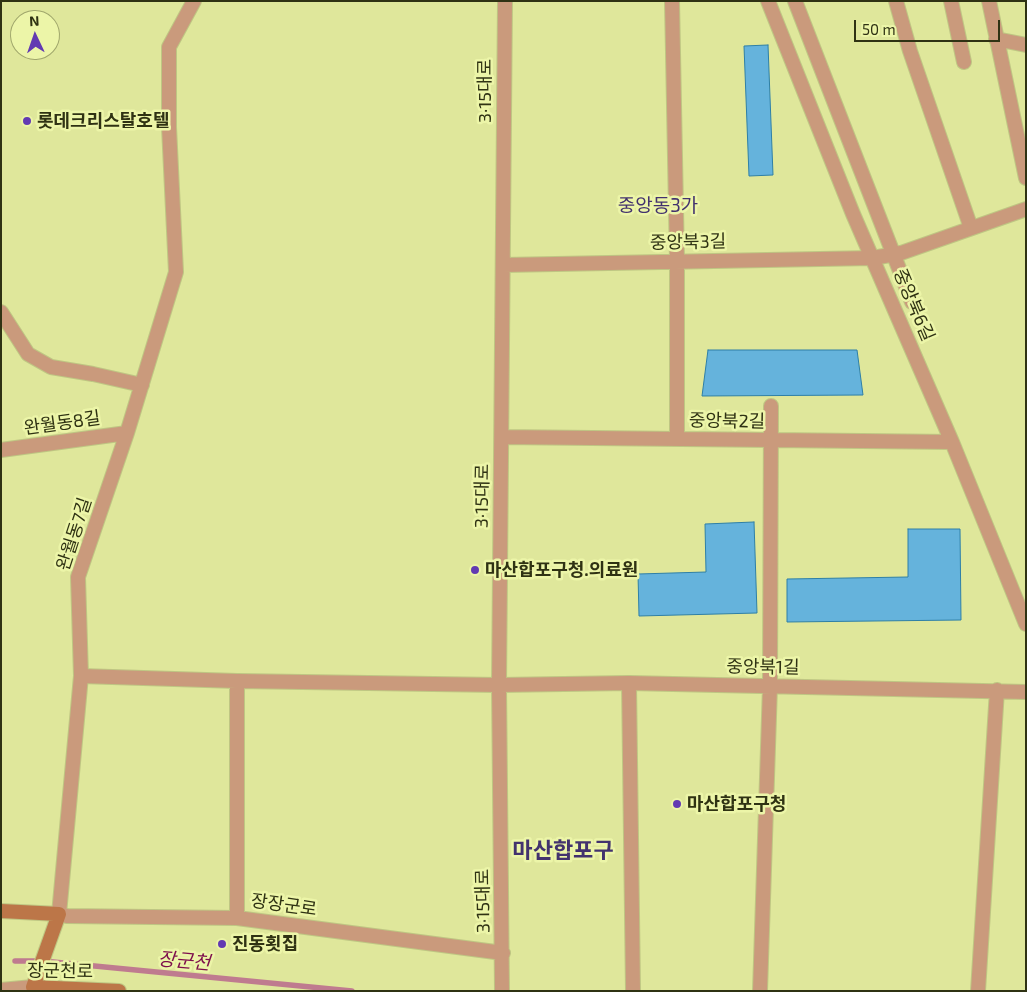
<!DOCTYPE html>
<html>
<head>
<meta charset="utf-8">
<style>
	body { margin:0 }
	#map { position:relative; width:1027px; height:992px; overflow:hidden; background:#dfe79b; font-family:"Exo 2",sans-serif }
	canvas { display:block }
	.frame { position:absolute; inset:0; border:2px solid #2f3213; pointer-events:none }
	.north { position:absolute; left:10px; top:10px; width:50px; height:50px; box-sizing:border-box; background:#ecf5a8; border:1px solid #a0a76c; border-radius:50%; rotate:357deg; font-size:14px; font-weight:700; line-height:20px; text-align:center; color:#2f3213 }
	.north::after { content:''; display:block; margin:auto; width:18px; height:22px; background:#623ab2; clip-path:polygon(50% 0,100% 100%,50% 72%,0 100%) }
	.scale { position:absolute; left:854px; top:20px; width:146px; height:22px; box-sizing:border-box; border:2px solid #2f3213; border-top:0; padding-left:6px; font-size:15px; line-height:18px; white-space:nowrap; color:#2f3213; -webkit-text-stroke:4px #ecf5a8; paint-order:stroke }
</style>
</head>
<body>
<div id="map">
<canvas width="1027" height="992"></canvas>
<div class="frame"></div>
<div class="north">N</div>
<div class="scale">50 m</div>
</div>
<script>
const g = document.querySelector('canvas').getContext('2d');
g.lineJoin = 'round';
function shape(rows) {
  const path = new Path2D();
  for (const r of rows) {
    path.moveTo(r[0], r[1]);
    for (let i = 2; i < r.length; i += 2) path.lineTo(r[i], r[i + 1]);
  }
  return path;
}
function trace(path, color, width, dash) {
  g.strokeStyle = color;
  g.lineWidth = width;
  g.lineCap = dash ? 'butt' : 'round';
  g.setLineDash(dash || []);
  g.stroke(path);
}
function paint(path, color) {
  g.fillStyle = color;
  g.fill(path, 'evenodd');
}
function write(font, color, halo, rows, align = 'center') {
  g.font = font + ' "Exo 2","Noto Sans KR",sans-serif';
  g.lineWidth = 5;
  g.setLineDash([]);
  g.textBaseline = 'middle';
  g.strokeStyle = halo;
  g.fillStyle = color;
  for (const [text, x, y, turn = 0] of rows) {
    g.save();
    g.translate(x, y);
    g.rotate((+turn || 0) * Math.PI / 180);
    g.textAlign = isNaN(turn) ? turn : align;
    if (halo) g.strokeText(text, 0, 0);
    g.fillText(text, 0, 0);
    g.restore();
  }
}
trace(shape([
	[15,961,43,961,352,991]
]), '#bf7b8f', 5.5);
const building = shape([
	[768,45,773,175,749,176,744,46,768,45],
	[708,350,857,350,863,395,702,396,708,350],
	[754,522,757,613,639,616,638,574,706,572,705,524,754,522],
	[908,529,960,529,961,620,787,622,787,579,908,577,908,529]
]);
paint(building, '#65b3dc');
trace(building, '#2e7fa6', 1);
const minor = shape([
	[194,1,169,47,169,127,176,272,127,433,78,577,81,676,59,914,67,916,237,918,503,953],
	[672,1,677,261,677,439],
	[768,1,853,214,952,442,1026,624],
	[795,1,912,302],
	[896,1,910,51,971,228],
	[951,1,964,62],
	[989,1,1026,178],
	[996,39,1026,45],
	[503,265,873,258,901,253,1026,209],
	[1,312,28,354,51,367,93,374,142,385],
	[502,437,952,442],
	[1,450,127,433],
	[81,676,237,681,499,685,629,683,1026,692],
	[237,681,237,918],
	[629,683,633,991],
	[1,990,33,987],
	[502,991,499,685,505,1],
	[760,991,770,686,771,406],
	[978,991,997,690]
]);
const secondary = shape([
	[1,911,59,914,33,987,119,991]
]);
trace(minor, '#bfc683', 16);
trace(secondary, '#bfc683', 16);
trace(minor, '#ca9a7c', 14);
trace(secondary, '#bc7648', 14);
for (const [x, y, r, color] of [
	[27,121,5,"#623ab2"],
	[475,570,5,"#623ab2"],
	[677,804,5,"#623ab2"],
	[222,944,5,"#623ab2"]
]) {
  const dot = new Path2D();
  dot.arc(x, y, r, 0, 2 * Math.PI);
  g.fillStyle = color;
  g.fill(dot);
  trace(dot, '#ecf5a8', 2);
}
write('18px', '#2f3213', '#ecf5a8', [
	["3·15대로",485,91,-90],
	["중앙북3길",688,242,-1],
	["중앙북6길",914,305,67],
	["중앙북2길",727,421,1],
	["완월동8길",62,423,-8],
	["3·15대로",482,496,-89],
	["완월동7길",74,534,-72],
	["중앙북1길",763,667,1],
	["3·15대로",483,901,-91],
	["장장군로",284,905,8],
	["장군천로",60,971,1]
]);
write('bold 18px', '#2f3213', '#ecf5a8', [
	["롯데크리스탈호텔",37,121],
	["마산합포구청.의료원",485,570],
	["마산합포구청",687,804],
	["진동횟집",232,944]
], 'left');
write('19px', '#42326e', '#ecf5a8', [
	["중앙동3가",658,206]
]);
write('italic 19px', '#7d0f4c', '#ecf5a8', [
	["장군천",184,961,5]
]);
write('bold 22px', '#42326e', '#ecf5a8', [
	["마산합포구",563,851]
]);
</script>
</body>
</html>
